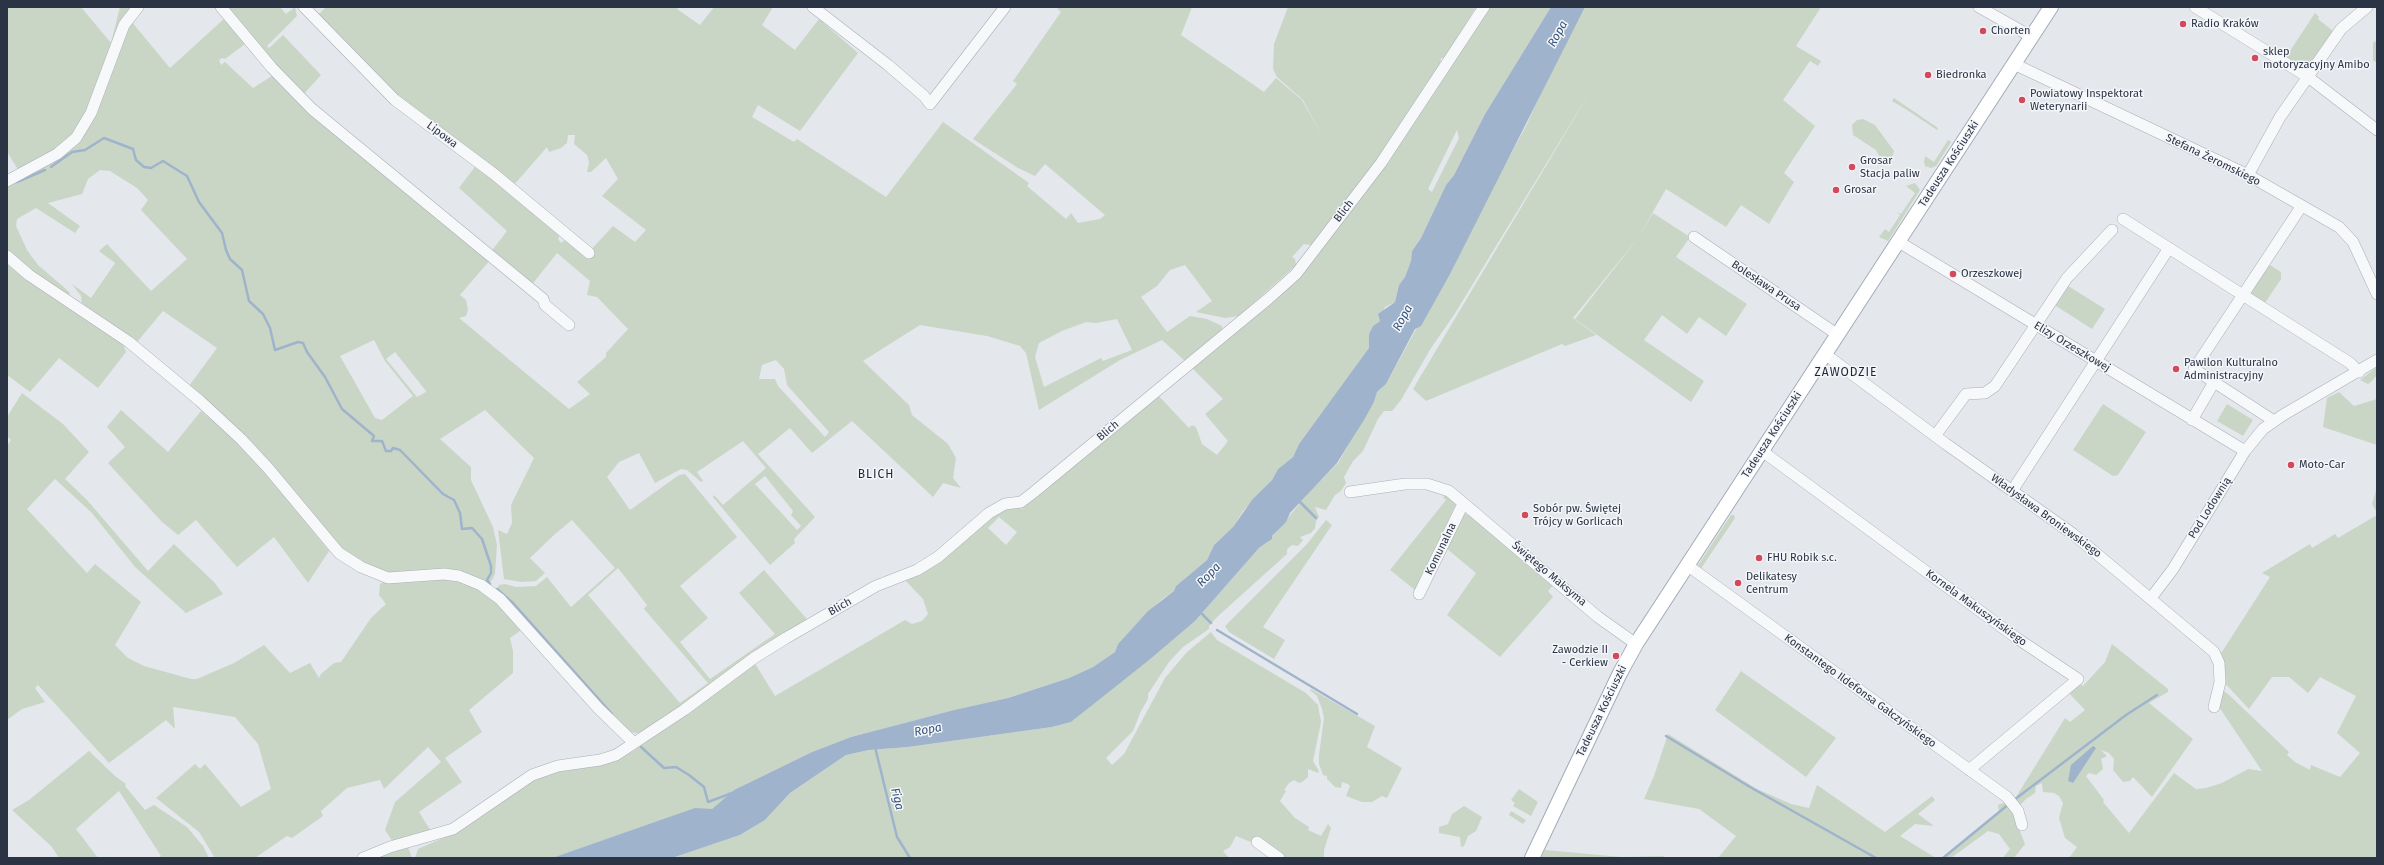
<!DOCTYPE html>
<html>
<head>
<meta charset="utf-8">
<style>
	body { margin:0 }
	#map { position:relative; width:2384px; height:865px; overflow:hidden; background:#e4e7ec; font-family:"Fira Sans",sans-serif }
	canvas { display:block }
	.frame { position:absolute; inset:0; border:8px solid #2b3445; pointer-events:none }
</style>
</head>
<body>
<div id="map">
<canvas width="2384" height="865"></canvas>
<div class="frame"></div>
</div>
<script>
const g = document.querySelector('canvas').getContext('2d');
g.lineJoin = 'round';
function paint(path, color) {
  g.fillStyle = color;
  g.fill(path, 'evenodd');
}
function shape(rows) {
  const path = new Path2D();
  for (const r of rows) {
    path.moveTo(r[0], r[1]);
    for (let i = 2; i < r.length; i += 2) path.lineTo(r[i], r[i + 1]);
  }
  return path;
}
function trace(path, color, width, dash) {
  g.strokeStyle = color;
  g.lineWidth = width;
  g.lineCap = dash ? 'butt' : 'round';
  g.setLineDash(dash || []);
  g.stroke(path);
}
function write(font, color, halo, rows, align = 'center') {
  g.font = font + ' "Fira Sans",sans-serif';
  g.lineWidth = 3;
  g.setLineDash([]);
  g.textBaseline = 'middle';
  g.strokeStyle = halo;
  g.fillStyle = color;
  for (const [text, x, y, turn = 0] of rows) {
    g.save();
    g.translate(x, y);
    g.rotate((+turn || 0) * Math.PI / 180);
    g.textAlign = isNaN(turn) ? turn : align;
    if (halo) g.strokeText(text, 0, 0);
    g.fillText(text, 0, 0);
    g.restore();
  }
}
paint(shape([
	[7,7,81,7,111,43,120,7,132,7,123,16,111,43,103,73,82,124,59,148,19,171,7,152],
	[223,7,280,7,286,14,295,7,297,16,267,46,269,48,283,35,321,75,302,96],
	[326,7,679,7,677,9,700,25,714,7,773,7,762,25,795,50,819,19,858,53,800,131,758,105,752,117,794,142,797,139,886,197,943,122,1029,183,1027,186,1066,219,1071,213,1078,223,1100,219,1105,215,1045,164,1035,176,1018,168,973,139,1017,84,1013,81,1061,12,1056,7,1192,7,1181,35,1264,92,1276,78,1302,100,1322,136,1303,100,1277,77,1273,69,1274,44,1288,7,1476,7,1445,58,1441,58,1440,65,1375,162,1311,245,1304,244,1292,257,1295,259,1296,265,1239,316,1225,318,1196,312,1212,301,1185,265,1170,270,1157,286,1141,297,1167,332,1190,316,1207,319,1222,326,1222,330,1185,361,1162,340,1120,360,1039,410,1026,353,1020,346,987,336,920,325,863,361,909,405,912,415,948,444,956,458,953,478,961,488,943,483,933,497,852,421,812,453,790,428,758,454,815,517,794,539,795,543,770,565,713,497,714,495,723,505,766,468,743,441,697,472,703,481,701,482,687,470,681,469,655,483,639,453,619,462,607,477,630,510,679,475,685,474,737,537,680,586,708,618,680,642,710,679,775,634,739,593,764,570,806,618,806,621,682,706,643,732,636,733,629,732,599,702,566,662,496,590,499,585,505,584,516,587,536,586,547,577,571,607,615,568,572,520,555,534,530,558,545,573,536,581,521,582,504,579,498,530,507,534,512,523,511,505,534,458,485,410,440,439,471,467,471,480,493,527,497,545,495,574,492,580,488,584,478,578,476,580,391,574,377,569,343,552,189,386,217,348,163,311,137,342,82,303,81,296,72,284,91,298,115,263,99,251,107,244,151,291,187,259,141,210,148,200,137,188,110,171,100,170,88,179,82,194,48,203,80,226,75,233,36,208,17,219,16,226,27,250,38,265,65,288,70,293,69,295,39,276,7,249,7,184,82,138,94,116,131,21,170,68,225,18,249,41,225,59,222,58,219,60,221,65,225,62,253,88,275,74,491,259,460,295,466,300,468,310,466,316,459,318,569,409,590,394,577,382,606,357,606,353,628,329,597,297,587,295,590,281,557,253,530,287,490,253,507,231,459,188,477,164,560,235,558,239,561,243,566,239,587,254,613,226,635,242,646,230,602,196,618,179,606,158,591,172,587,172,589,162,587,155,574,144,575,135,568,135,567,143,561,148,549,152,547,147,513,186,399,97,314,15,320,13],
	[1117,319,1132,350,1103,361,1101,358,1044,387,1035,357,1039,343,1062,331,1086,322,1096,323],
	[374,340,385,361,413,396,382,420,375,418,340,356],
	[395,352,426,391,426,392,417,397,386,359],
	[776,360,784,369,787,385,829,432,825,437,778,386,775,379,759,379,762,365],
	[765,476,793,511,791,515,801,526,797,530,755,484],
	[618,568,647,605,644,609,708,683,680,703,588,595],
	[1487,7,1551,7,1485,114,1454,175,1446,185,1421,238,1412,251,1411,261,1405,277,1399,285,1395,302,1385,307,1380,321,1373,326,1369,334,1370,348,1299,444,1293,457,1278,469,1272,480,1243,511,1233,527,1214,545,1207,560,1176,586,1174,591,1161,600,1139,621,1118,644,1115,652,1093,667,1069,678,1008,698,954,710,851,737,812,752,734,790,712,809,695,809,552,858,415,858,418,849,450,835,532,780,547,773,616,761,635,750,754,662,775,696,905,620,912,624,922,621,928,614,923,599,904,579,1007,506,1012,509,1018,507,1023,509,1021,503,1155,392,1189,428,1192,425,1196,427,1202,444,1217,455,1228,441,1205,414,1223,399,1190,366,1301,269],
	[1457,130,1459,138,1432,192,1428,189],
	[999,517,1017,532,1006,545,988,528],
	[1585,7,1821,7,1796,46,1821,61,1818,66,1810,61,1783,100,1815,126,1784,173,1794,182,1769,224,1741,205,1726,227,1666,189,1638,238,1573,318,1596,335,1565,346,1562,344,1426,401,1413,389,1593,87,1454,315,1431,348,1401,400,1392,411,1384,411,1378,419,1363,451,1353,461,1344,477,1346,483,1341,491,1335,495,1326,510,1315,507,1319,517,1316,521,1315,528,1311,533,1300,537,1303,540,1298,546,1292,545,1287,549,1287,554,1217,617,1209,626,1209,629,1183,647,1169,662,1148,694,1148,699,1141,711,1133,731,1106,758,1112,765,1124,754,1165,678,1187,652,1211,632,1217,640,1306,693,1318,705,1321,722,1313,761,1319,771,1318,773,1308,769,1308,777,1302,782,1299,783,1294,780,1289,783,1284,790,1286,791,1280,801,1295,818,1309,827,1308,830,1321,836,1328,824,1331,828,1324,850,1324,858,1281,858,1257,838,1254,838,1251,842,1236,836,1230,847,1223,851,1229,858,672,858,740,835,765,820,790,793,846,755,869,750,908,747,1052,727,1071,722,1195,621,1259,548,1267,543,1310,491,1338,463,1374,402,1377,392,1386,384,1409,342,1526,126,1551,71],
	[2315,13,2319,17,2318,19,2333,31,2309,64,2300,66,2286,57],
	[2377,41,2377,63,2373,60,2373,42],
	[1894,98,1938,128,1937,130,1907,110,1892,101],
	[1863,119,1875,125,1894,151,1892,158,1879,156,1876,150,1853,135,1852,125,1857,120],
	[1948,140,1951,142,1936,166,1931,168,1925,166,1924,162,1925,156,1934,162],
	[1915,183,1920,190,1888,241,1879,237,1885,229,1889,232,1900,215,1896,212,1901,214,1915,193,1906,186],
	[1653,213,1690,237,1676,257,1747,304,1726,336,1699,317,1687,334,1662,315,1644,340,1704,381,1691,402,1575,319,1638,238],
	[7,264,24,278,122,341,126,352,98,388,59,358,30,392,7,375],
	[2270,265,2281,272,2281,279,2265,303,2252,297,2250,293,2267,266],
	[2065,284,2105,309,2092,329,2053,304],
	[2377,367,2377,375,2371,382,2368,384,2360,380],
	[2339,392,2354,406,2377,399,2377,445,2323,427,2327,398],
	[22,393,63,424,89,452,65,479,87,500,148,571,174,544,214,582,223,594,186,613,135,567,92,513,55,479,27,509,87,573,95,564,141,602,115,645,128,658,144,666,191,679,197,679,234,663,264,645,290,673,310,663,319,678,321,674,334,663,341,662,371,618,386,604,379,595,380,584,386,581,398,583,422,579,453,579,468,584,492,598,524,628,510,638,513,651,513,673,469,710,482,732,445,758,462,782,419,812,432,833,393,842,385,830,395,802,441,762,428,747,384,789,380,780,347,788,321,811,323,816,292,838,287,836,255,858,215,858,199,832,156,798,195,764,200,769,205,764,241,807,271,789,258,744,235,717,173,707,175,729,166,720,109,763,38,685,35,688,45,702,22,709,7,720,7,446,11,440,7,436,7,417],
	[2103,404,2146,432,2118,475,2113,476,2073,450],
	[2227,404,2253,420,2243,436,2217,421],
	[121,410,168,452,201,411,247,450,329,551,308,583,274,537,237,567,196,520,178,535,162,522,108,463,125,447,107,427],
	[2377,487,2377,513,2372,504],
	[1446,494,1456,504,1415,590,1390,570,1446,500,1443,497],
	[1466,514,1472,516,1555,583,1548,591,1553,597,1500,657,1447,615,1476,573,1446,548,1461,515],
	[1731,515,1734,515,1735,518,1700,570,1695,570],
	[2377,515,2377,858,2069,858,2077,847,2065,838,2059,818,2063,803,2059,796,2054,793,2043,792,2042,783,2036,786,2035,793,2026,799,2020,805,2016,802,2016,797,2065,718,2070,722,2085,710,2068,692,2079,683,2083,686,2105,662,2112,644,2168,689,2168,692,2149,703,2193,739,2152,797,2133,777,2130,781,2123,782,2113,770,2114,759,2109,753,2101,750,2107,756,2101,759,2103,769,2096,775,2089,773,2086,776,2104,800,2103,802,2129,833,2174,773,2196,789,2206,788,2222,783,2248,769,2262,771,2217,704,2219,693,2224,691,2228,694,2289,752,2287,755,2295,762,2310,770,2311,765,2340,777,2360,753,2337,733,2356,696,2320,677,2308,693,2289,677,2272,677,2249,709,2221,679,2218,658,2270,577,2262,573,2310,544,2312,548,2335,534,2338,538],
	[1326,520,1332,525,1263,627,1285,640,1274,659,1229,632,1225,626,1307,544],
	[1741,671,1836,738,1806,777,1715,710],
	[1311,689,1375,726,1367,747,1402,768,1387,798,1382,796,1372,802,1362,802,1346,796,1350,786,1348,784,1342,782,1341,788,1335,787,1327,779,1327,776,1323,775,1319,764,1319,755,1324,718,1322,709,1317,696,1310,690],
	[1668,734,1757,789,1791,804,1809,808,1817,785,1885,832,1932,796,1935,800,1918,814,1934,826,1915,824,1900,836,1936,858,1718,858,1736,836,1699,809,1644,799,1654,776],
	[89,751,115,776,126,784,125,786,145,810,154,805,187,827,203,846,209,858,158,858,161,856,119,791,76,829,98,858,59,858,52,847,12,810,29,800],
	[1519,789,1538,802,1531,816,1513,806,1515,803,1511,800],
	[2008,801,2025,844,2014,858,2003,858,2010,849,1999,834,1988,831,1951,858,1941,858,1999,811,1998,805],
	[1464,806,1482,817,1476,831,1468,836,1464,846,1461,847,1460,837,1439,833,1439,827,1448,824,1452,814],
	[1511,811,1526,820,1523,824,1509,815],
	[408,847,412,858,373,858],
	[1545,850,1622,857,1663,856,1666,858,1541,858]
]), '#c9d6c5');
paint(shape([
	[1551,7,1585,7,1450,274,1421,326,1415,329,1386,384,1377,392,1374,402,1364,420,1337,463,1290,513,1286,522,1272,536,1272,539,1259,548,1195,621,1149,660,1071,722,1052,727,908,747,869,750,846,755,790,793,765,820,740,835,672,858,552,858,695,808,712,809,734,790,812,752,851,737,954,710,1008,698,1069,678,1093,667,1115,652,1118,644,1148,611,1174,591,1176,586,1207,560,1214,545,1233,527,1252,500,1272,480,1278,469,1293,457,1299,444,1369,348,1369,334,1373,326,1380,321,1378,314,1395,302,1399,285,1405,277,1411,261,1412,251,1421,238,1446,185,1454,175,1485,114],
	[2093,746,2096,748,2073,783,2068,781,2071,765]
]), '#9fb4cc');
trace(shape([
	[51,167,72,152,85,150,104,138,133,149,136,160,144,167,151,168,163,161,187,176,199,202,222,233,226,250,230,259,242,270,249,301,263,314,270,328,275,350,298,342,303,343,307,352,325,377,342,409,374,436,372,441,382,441,386,451,391,451,393,448,400,450,443,494,454,500,460,513,462,529,472,528,482,539,491,566,491,573,487,580,490,584],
	[17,182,45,170],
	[1298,500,1316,518],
	[497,589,513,603,612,714],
	[1200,612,1211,623],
	[1217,630,1357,714],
	[1666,736,1750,787,1876,858],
	[641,747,664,768,676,767,689,775,704,787,708,802,732,793],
	[875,747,897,837,910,858],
	[2014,800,2126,715,2157,695],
	[1943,858,2009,804]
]), '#9fb4cc', 2.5);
const minor = shape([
	[221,7,272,68,312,109,543,299,545,305,569,325],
	[304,7,395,100,494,174,589,253],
	[813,7,888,65,924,96,930,104,1005,7],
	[1979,7,2032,37],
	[2195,7,2308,77,2377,130],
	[2014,64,2248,175,2339,227,2353,242,2377,294],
	[2248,175,2280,117,2341,29,2367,7],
	[7,181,57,154,76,138,91,113,124,25,138,7],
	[2123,219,2350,363,2359,372],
	[1694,237,1838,335],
	[1899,242,2245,451],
	[7,256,29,275,129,342,200,401,241,439,268,468,339,553,361,567,388,578,444,574,459,576,481,585,500,599,598,708,634,743],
	[1825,354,1946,444,2073,534,2214,652,2219,663,2220,682,2214,707],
	[2192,420,2214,382],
	[2274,421,2194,369,2301,207],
	[1935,436,1966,394,1985,393,1995,386,2067,278,2112,230],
	[1762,451,2018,639,2078,679,1969,770],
	[2012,491,2169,248],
	[1350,492,1405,484,1427,484,1449,491,1598,617,1636,644],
	[1687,565,2007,797,2018,811,2022,825],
	[1419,594,1463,504],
	[2151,598,2173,569,2245,451,2263,429,2283,415,2377,360],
	[1257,842,1279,858],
	[363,858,390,847,453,829,532,775,558,766,600,760,616,755,684,710,754,658,786,638,876,586,917,570,938,557,989,513,1005,504,1021,502,1034,492,1268,299,1296,274,1381,163,1484,7]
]);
const major = shape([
	[1532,858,1620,673,1636,644,2051,7]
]);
trace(minor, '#a9aeb7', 12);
trace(major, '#a3abb8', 16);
trace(minor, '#f7f8fa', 11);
trace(major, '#fff', 14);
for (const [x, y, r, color] of [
	[2183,24,4,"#d1495b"],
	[1983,31,4,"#d1495b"],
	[2255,58,4,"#d1495b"],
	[1928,75,4,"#d1495b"],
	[2022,100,4,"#d1495b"],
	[1852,167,4,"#d1495b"],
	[1836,190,4,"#d1495b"],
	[1953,274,4,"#d1495b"],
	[2176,369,4,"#d1495b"],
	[2291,465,4,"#d1495b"],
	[1525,515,4,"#d1495b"],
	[1759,558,4,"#d1495b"],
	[1738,583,4,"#d1495b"],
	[1616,656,4,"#d1495b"]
]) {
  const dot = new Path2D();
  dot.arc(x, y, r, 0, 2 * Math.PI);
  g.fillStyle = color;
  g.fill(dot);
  trace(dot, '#f4f6f9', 1.5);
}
write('11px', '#2b3445', '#f4f6f9', [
	["Radio Kraków",2191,24],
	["Chorten",1991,31],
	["sklep",2263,52],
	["motoryzacyjny Amibo",2263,65],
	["Biedronka",1936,75],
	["Powiatowy Inspektorat",2030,94],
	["Weterynarii",2030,107],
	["Grosar",1860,161],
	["Stacja paliw",1860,174],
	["Grosar",1844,190],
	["Orzeszkowej",1961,274],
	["Pawilon Kulturalno",2184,363],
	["Administracyjny",2184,376],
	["Moto-Car",2299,465],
	["Sobór pw. Świętej",1533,509],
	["Trójcy w Gorlicach",1533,522],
	["FHU Robik s.c.",1767,558],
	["Delikatesy",1746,577],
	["Centrum",1746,590],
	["Zawodzie II",1608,650,"right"],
	["- Cerkiew",1608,663,"right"]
], 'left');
write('11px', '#2b3445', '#f4f6f9', [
	["Lipowa",442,135,37],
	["Stefana Żeromskiego",2213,160,26],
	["Tadeusza Kościuszki",1949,164,-57],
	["Blich",1344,211,-52],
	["Bolesława Prusa",1766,286,34],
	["Elizy Orzeszkowej",2072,347,31],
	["Blich",1108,431,-40],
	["Tadeusza Kościuszki",1772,435,-57],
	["Pod Lodownią",2210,508,-58],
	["Władysława Broniewskiego",2046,516,36],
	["Komunalna",1441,549,-64],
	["Świętego Maksyma",1549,574,40],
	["Blich",840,607,-29],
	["Kornela Makuszyńskiego",1976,608,36],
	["Konstantego Ildefonsa Gałczyńskiego",1860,691,36],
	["Tadeusza Kościuszki",1602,711,-64]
]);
write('italic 12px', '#34527a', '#f4f6f9', [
	["Ropa",1558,34,-61],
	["Ropa",1403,318,-61],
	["Ropa",1209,575,-46],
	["Ropa",928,730,-11],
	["Figa",897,799,76]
]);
g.letterSpacing = '1px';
write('12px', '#1d2536', '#f4f6f9', [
	["ZAWODZIE",1846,373],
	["BLICH",876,475]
]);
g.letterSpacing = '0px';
</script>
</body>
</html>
